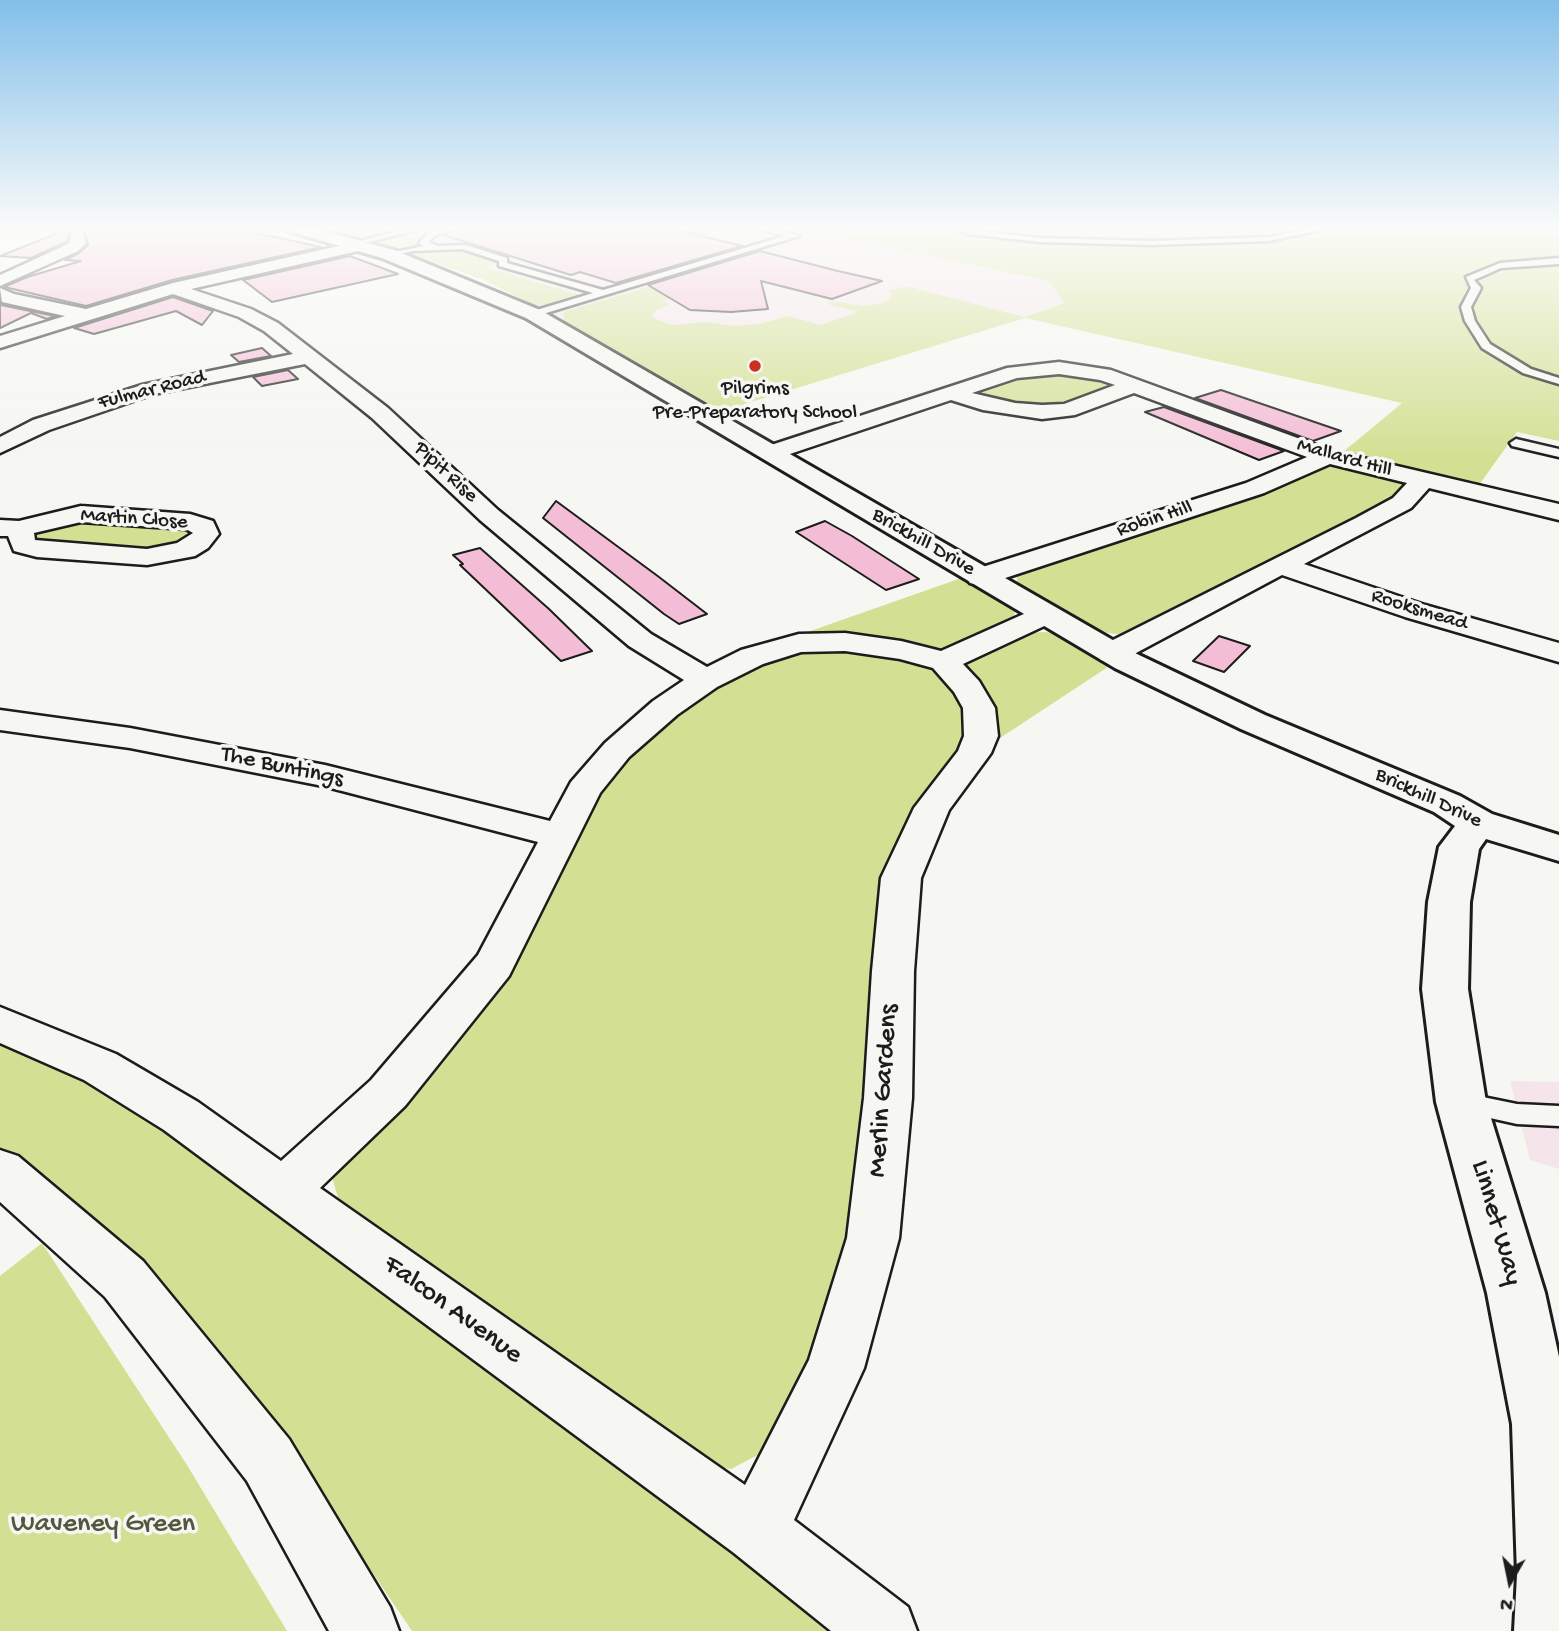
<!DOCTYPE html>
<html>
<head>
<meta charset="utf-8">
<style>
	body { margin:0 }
	#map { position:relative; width:1559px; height:1631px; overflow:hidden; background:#f6f6f2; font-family:"Gochi Hand",sans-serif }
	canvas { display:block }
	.north { position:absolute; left:1475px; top:1547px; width:70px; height:70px; -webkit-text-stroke:5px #f6f6f2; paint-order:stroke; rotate:189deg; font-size:19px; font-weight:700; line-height:28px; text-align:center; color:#1c1c1c }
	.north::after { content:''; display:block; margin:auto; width:24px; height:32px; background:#1c1c1c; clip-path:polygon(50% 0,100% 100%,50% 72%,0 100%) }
</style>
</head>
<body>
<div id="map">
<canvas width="1559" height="1631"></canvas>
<div class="north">N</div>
</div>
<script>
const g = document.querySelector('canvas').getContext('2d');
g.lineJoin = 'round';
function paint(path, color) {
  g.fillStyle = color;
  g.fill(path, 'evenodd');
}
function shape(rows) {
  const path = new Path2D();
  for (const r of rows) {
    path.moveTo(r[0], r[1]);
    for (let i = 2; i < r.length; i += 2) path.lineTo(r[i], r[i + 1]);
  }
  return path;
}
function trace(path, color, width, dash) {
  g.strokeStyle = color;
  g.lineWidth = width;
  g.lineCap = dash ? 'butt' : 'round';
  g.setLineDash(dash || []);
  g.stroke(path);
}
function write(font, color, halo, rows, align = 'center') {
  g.font = font + ' "Gochi Hand",sans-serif';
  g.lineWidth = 7;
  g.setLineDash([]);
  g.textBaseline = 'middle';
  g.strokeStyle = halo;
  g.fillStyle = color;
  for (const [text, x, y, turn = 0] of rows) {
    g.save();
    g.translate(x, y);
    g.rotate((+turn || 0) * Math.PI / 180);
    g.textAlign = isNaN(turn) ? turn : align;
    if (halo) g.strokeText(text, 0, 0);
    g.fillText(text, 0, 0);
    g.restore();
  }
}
paint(shape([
	[426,228,793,228,1049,281,1065,303,722,411,549,312,482,279,370,242],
	[1510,1081,1559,1082,1559,1169,1530,1160]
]), '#f5e5ea');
paint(shape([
	[321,228,410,228,365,240],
	[793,228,1559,228,1559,441,1517,432,1479,485,1343,452,1402,403,1025,318,722,411,564,321,563,312,658,284,672,299,661,300,669,305,655,311,651,317,672,325,706,322,734,326,759,324,788,316,821,325,858,312,827,304,833,301,862,306,878,304,889,300,892,293,888,291,906,286,1024,317,1064,303,1049,281],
	[419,230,429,234,416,246,392,248,370,242],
	[458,248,501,261,486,267,579,295,589,293,552,306,533,305,482,279,405,252],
	[1040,370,1102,379,1117,387,1066,407,1034,408,986,398,975,393,980,386],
	[1341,465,1401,481,1405,486,1390,505,1124,635,1094,631,1021,590,1017,583,1017,576,1024,570,1322,466],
	[62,519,186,525,199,530,166,552,36,542,32,537,33,532],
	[967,576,1010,603,1015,611,1013,618,1007,624,943,650,930,652,782,641],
	[1046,632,1068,637,1114,663,994,742,964,671,962,661,1025,633],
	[855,647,927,666,952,682,964,699,972,734,933,789,868,1158,835,1302,771,1448,731,1469,694,1463,340,1205,332,1177,340,1159,600,789,627,756,664,720,712,687,792,651],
	[0,1041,91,1079,288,1212,852,1631,412,1631,332,1513,0,1159],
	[42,1243,187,1465,287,1631,0,1631,0,1276]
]), '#d3e093');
const building = shape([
	[70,228,74,228,69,231,68,241,31,258,0,256,70,228],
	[80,228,233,228,321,247,172,280,86,306,4,287,27,277,81,261,65,260,79,253,88,245,84,231,80,228],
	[459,228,670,228,742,246,616,283,580,272,571,275,443,235,459,228],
	[760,251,838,271,882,281,832,299,761,281,768,309,731,312,690,310,648,285,760,251],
	[350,256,398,274,272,302,243,280,350,256],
	[173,297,213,311,202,325,176,311,94,334,74,328,173,297],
	[0,304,1,305,55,316,47,319,31,313,0,328,0,304],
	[262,348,271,356,239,362,231,355,262,348],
	[288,370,298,379,262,386,253,377,288,370],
	[1221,390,1341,431,1313,441,1195,398,1221,390],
	[1164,407,1284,451,1259,460,1145,412,1164,407],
	[556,501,659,577,707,614,679,624,664,614,543,518,556,501],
	[825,521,852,536,919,579,886,590,796,532,825,521],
	[480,548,549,609,592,651,561,661,460,565,463,564,453,555,480,548],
	[1219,636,1250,646,1224,672,1193,661,1219,636]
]);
paint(building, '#f4bdd6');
trace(building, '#1c1c1c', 2);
const lane = shape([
	[409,228,424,228,353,246,349,244,409,228],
	[442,228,457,228,436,235,428,242,438,246,466,245,507,258,507,263,603,290,785,236,755,228,771,228,799,236,533,317,528,314,530,312,593,293,499,266,499,261,462,249,412,251,388,257,384,254,424,246,419,243,430,231,442,228],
	[951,228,1040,238,1151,241,1269,237,1311,228,1329,228,1269,241,1151,245,1040,242,969,234,951,228],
	[1559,258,1559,264,1501,268,1474,280,1481,288,1471,307,1475,321,1490,344,1531,369,1559,378,1559,384,1523,373,1482,348,1465,321,1461,307,1471,288,1466,277,1500,263,1559,258],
	[1516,439,1559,449,1559,457,1512,446,1510,443,1516,439],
	[1463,1093,1517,1104,1559,1106,1559,1126,1517,1124,1454,1110,1451,1103,1454,1096,1463,1093]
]);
const street = shape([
	[77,230,82,232,86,243,78,251,0,286,0,275,66,245,70,242,72,232,77,230],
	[361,241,369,246,367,249,191,289,251,309,278,323,388,408,498,510,651,634,707,667,741,650,799,634,845,633,901,641,941,651,1035,609,1045,606,1055,609,1060,615,1055,621,963,664,979,681,995,708,998,736,991,753,949,810,921,878,914,971,912,1098,899,1238,864,1368,794,1520,908,1607,917,1631,831,1631,734,1553,164,1130,84,1080,0,1043,0,1007,116,1054,198,1102,281,1161,371,1080,478,955,538,842,323,786,130,748,0,730,0,710,130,728,325,765,550,821,571,782,605,743,653,701,684,680,629,646,480,520,372,418,305,364,154,394,49,430,0,453,0,437,33,420,142,385,293,354,264,331,239,317,173,294,0,348,0,336,65,316,2,302,0,288,14,294,86,309,173,283,361,241],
	[845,651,900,659,933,668,954,692,963,708,964,736,958,751,914,808,881,878,872,971,864,1098,847,1238,809,1360,745,1485,320,1188,405,1106,509,976,600,793,629,757,677,715,717,687,763,664,801,652,845,651],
	[1059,362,1111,370,1333,451,1559,504,1559,520,1429,488,1411,508,1304,564,1425,605,1559,643,1559,662,1405,617,1282,575,1123,660,1112,662,1101,660,1097,653,1101,646,1356,518,1393,498,1407,483,1330,464,1264,493,990,583,980,585,970,583,966,577,970,571,1246,483,1307,457,1134,393,1075,415,1042,419,983,410,951,400,778,458,770,460,762,458,758,453,762,448,1007,368,1059,362],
	[1059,374,1100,380,1115,385,1064,404,1042,405,1015,403,972,393,1017,378,1059,374],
	[81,506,190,514,213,521,219,534,208,548,195,556,147,565,37,557,14,551,8,536,0,536,0,520,19,521,81,506],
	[81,522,186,529,193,533,177,543,147,549,35,540,34,533,81,522],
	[0,1150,18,1156,143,1261,289,1439,390,1607,399,1631,329,1631,247,1481,105,1297,0,1202,0,1150]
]);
const secondary = shape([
	[286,228,313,228,394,250,540,310,1137,654,1265,715,1460,796,1492,814,1559,835,1559,861,1486,839,1479,849,1470,902,1468,989,1486,1102,1545,1293,1559,1357,1559,1631,1514,1631,1517,1575,1512,1424,1487,1293,1436,1102,1422,989,1428,902,1439,847,1455,826,1434,812,1241,729,1115,668,526,318,382,258,288,231,286,228]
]);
trace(lane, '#1c1c1c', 5);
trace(street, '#1c1c1c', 5);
trace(secondary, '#1c1c1c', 6);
paint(lane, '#f6f6f2');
paint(street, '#f6f6f2');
paint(secondary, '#f6f6f2');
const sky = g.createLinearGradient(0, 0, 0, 457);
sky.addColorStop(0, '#82bfe9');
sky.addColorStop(0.5, '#fbfbf9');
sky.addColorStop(1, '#fbfbf900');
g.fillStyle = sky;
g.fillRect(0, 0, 1559, 457);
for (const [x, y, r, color] of [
	[755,366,7,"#c8321e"]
]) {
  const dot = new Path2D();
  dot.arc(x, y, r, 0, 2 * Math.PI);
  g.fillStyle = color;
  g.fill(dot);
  trace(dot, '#f6f6f2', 2.5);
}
write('21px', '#1c1c1c', '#f6f6f2', [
	["Pilgrims",755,390],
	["Pre-Preparatory School",755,414]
]);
write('21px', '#1c1c1c', '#f6f6f2', [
	["Fulmar Road",152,391,-14],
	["Mallard Hill",1344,459,16],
	["Pipit Rise",445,473,43],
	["Martin Close",134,520,4],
	["Robin Hill",1155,520,-18],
	["Brickhill Drive",923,543,30],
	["Rooksmead",1419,611,17],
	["Brickhill Drive",1428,799,25]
]);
write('24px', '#1c1c1c', '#f6f6f2', [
	["The Buntings",282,768,12]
]);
write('28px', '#1c1c1c', '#f6f6f2', [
	["Merlin Gardens",885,1091,-86],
	["Linnet Way",1495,1223,74],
	["Falcon Avenue",452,1311,36]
]);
write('28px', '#535740', '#f6f6f2', [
	["Waveney Green",103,1526]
]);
</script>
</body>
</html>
